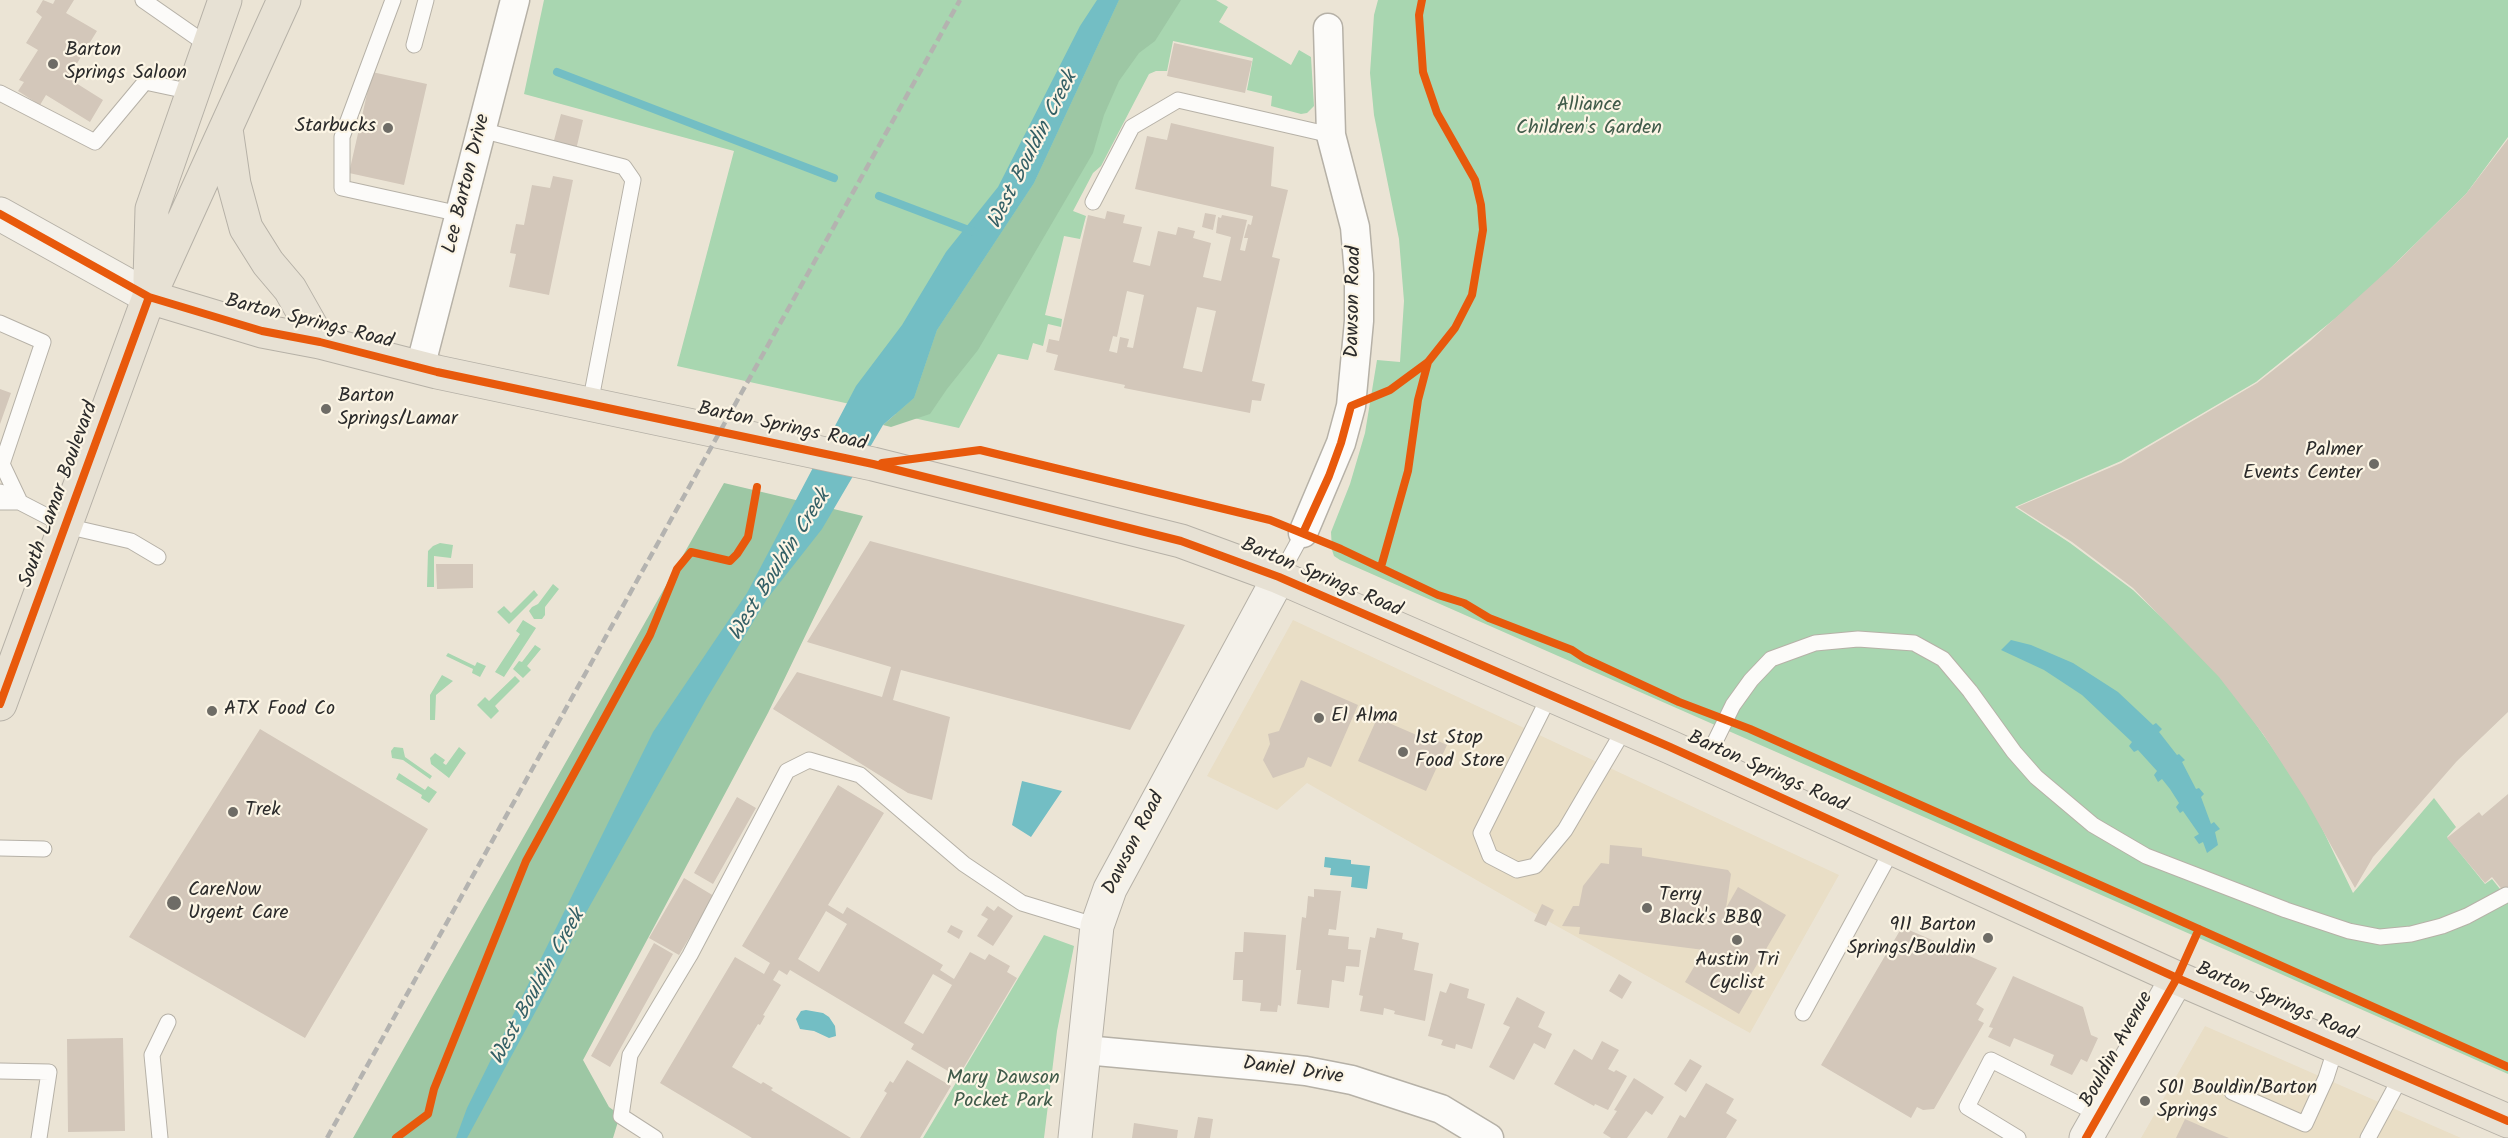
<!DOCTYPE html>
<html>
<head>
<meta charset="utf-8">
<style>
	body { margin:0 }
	canvas { display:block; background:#ebe4d5 }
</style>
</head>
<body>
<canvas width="2508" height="1138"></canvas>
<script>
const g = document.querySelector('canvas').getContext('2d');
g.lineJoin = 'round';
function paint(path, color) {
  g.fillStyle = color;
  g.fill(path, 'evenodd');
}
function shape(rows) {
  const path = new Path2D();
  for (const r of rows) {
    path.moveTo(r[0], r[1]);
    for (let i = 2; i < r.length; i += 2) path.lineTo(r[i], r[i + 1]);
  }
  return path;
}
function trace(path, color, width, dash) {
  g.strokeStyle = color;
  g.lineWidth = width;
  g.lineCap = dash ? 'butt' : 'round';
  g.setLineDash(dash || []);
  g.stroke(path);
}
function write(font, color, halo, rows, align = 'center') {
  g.font = font + ' Kalam,sans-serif';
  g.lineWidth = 4.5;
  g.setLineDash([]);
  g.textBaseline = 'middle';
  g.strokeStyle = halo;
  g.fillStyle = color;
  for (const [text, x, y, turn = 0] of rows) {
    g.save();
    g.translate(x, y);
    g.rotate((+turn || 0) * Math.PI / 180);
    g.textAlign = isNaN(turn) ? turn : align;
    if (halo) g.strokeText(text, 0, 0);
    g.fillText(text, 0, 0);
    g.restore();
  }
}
paint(shape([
	[1293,620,1839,875,1750,1033,1555,925,1307,783,1277,810,1207,776],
	[2205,1026,2461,1138,2141,1138]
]), '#e9dec6');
paint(shape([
	[544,0,1216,0,1228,7,1219,22,1291,65,1299,50,1311,57,1314,106,1307,113,1301,114,1271,106,1272,96,1247,90,1253,58,1173,41,1167,71,1156,71,1149,74,1101,166,1093,173,1073,211,1086,216,1080,239,1064,236,1045,315,1062,319,1061,327,1048,324,1043,346,1033,343,1028,360,998,354,959,428,677,366,734,151,524,94],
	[1378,0,2508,0,2508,137,2466,194,2357,301,2256,382,2121,461,2015,507,2070,543,2133,590,2221,674,2308,799,2353,893,2434,798,2456,827,2447,837,2485,884,2492,879,2508,899,2508,1074,1340,560,1334,556,1332,550,1331,532,1350,484,1365,433,1377,360,1400,362,1404,301,1399,239,1374,115,1370,73,1374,15],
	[440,543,453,545,451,558,434,556,434,587,427,587,428,551,433,546],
	[553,584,559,589,545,607,545,615,542,619,534,619,529,611,532,607,538,604],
	[534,590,538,595,509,624,497,612,504,606,511,613],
	[523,620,536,628,504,677,495,672,520,634,516,631],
	[535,645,541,649,527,666,531,670,523,678,513,669,519,661,522,662],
	[448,653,475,666,477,662,486,666,480,677,472,673,473,669,446,656],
	[442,675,453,681,436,695,435,720,430,720,430,695],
	[515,676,520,681,495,706,499,711,491,719,477,705,485,697,489,701],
	[394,747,403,748,405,757,432,776,430,779,403,760,392,758,391,751],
	[459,747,466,753,449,778,431,764,430,758,435,753,445,760,443,763,446,765],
	[399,773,425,790,428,786,437,792,429,803,421,798,422,795,396,779],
	[1044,935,1074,946,1057,1031,1044,1138,923,1138]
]), '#a8d6b0');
paint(shape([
	[1119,0,1181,0,1155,41,1139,53,1119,81,1104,115,1093,153,978,350,947,389,930,414,891,427,883,425,914,398,937,330,1034,183],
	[724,483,863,516,768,713,583,1060,609,1107,620,1115,613,1138,353,1138]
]), '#9dc7a4');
paint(shape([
	[1097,0,1119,0,1034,183,937,330,914,398,883,425,822,529,767,599,707,698,583,918,544,996,467,1138,456,1138,467,1108,653,732,747,593,856,386,902,325,946,252,998,187,1080,26],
	[2011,640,2031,645,2073,663,2118,692,2153,725,2156,723,2162,729,2159,732,2177,755,2179,754,2185,760,2182,762,2196,789,2199,788,2204,794,2201,797,2211,824,2214,822,2220,829,2215,832,2218,845,2207,853,2203,842,2199,844,2194,837,2199,834,2183,811,2180,813,2176,807,2179,803,2170,789,2162,779,2158,782,2154,775,2157,771,2138,750,2134,752,2129,746,2132,742,2082,695,2044,670,2001,650],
	[1022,781,1062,791,1031,837,1012,825],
	[1325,857,1351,860,1351,864,1370,866,1367,889,1351,887,1352,877,1330,875,1331,868,1324,867],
	[806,1010,823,1013,829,1017,835,1026,836,1036,829,1038,814,1031,800,1029,796,1019,801,1011]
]), '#73bec4');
trace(shape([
	[557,72,834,178],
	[879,196,974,232]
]), '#73bec4', 8);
paint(shape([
	[43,0,53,4,55,0,74,0,66,13,97,31,68,78,103,100,90,122,46,95,40,105,18,91,24,82,19,80,38,50,26,43,42,17,36,12],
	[1174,43,1252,61,1245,93,1167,76],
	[372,72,427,84,404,185,349,173],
	[561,114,583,120,576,150,553,144],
	[1171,123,1274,147,1271,186,1288,190,1272,257,1280,259,1252,381,1265,384,1261,401,1252,400,1250,413,1124,388,1125,385,1054,370,1058,355,1046,352,1049,339,1059,341,1088,215,1105,219,1107,211,1125,215,1123,223,1142,227,1133,262,1150,266,1158,231,1176,235,1178,227,1195,231,1193,238,1211,243,1203,277,1221,281,1231,237,1216,233,1218,217,1221,218,1222,215,1247,220,1240,250,1245,251,1248,238,1244,238,1248,224,1251,225,1253,216,1135,189,1147,136,1167,140],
	[1127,291,1144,295,1133,348,1127,347,1129,339,1120,337,1117,353,1109,351,1113,336,1117,337],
	[1197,307,1216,311,1202,372,1183,368],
	[2508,139,2508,712,2457,761,2373,857,2355,888,2305,799,2263,734,2219,677,2133,588,2072,542,2017,507,2121,463,2257,383,2310,341,2398,261,2466,194],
	[553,176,573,180,549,295,509,287,516,254,510,253,516,224,524,225,532,185,550,188],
	[1205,213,1216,215,1213,230,1202,227],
	[0,389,11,393,0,424],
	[870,541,1185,625,1130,730,901,670,893,700,950,717,932,800,908,793,773,709,797,672,882,697,891,667,807,642],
	[436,564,473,564,473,588,437,589],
	[1301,680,1358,705,1331,767,1308,757,1304,767,1273,778,1263,760,1270,744,1268,734,1279,731],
	[1379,714,1390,719,1389,723,1435,743,1436,740,1447,745,1426,791,1358,761],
	[260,729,428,829,305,1038,129,937],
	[838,785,884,813,828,905,843,914,847,907,943,965,940,970,954,979,970,952,985,960,989,954,1010,966,1007,972,1017,978,958,1077,911,1049,914,1044,790,970,787,975,779,970,773,980,781,985,763,1015,765,1016,760,1025,758,1024,732,1067,761,1084,763,1082,773,1088,771,1090,851,1138,752,1138,660,1083,735,957,764,974,770,963,742,946],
	[826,911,847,924,819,972,798,959],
	[933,974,952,985,923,1034,904,1023],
	[2508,794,2508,897,2492,877,2485,883,2447,838,2479,812,2482,816],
	[737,797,756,808,713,884,694,873],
	[1610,845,1642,848,1642,856,1728,870,1731,874,1726,908,1738,887,1786,915,1745,985,1753,990,1739,1014,1685,982,1704,950,1579,934,1580,927,1562,926,1573,906,1579,906,1583,886,1601,863,1609,864],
	[684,878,714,896,679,955,649,938],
	[1314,889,1341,891,1336,930,1329,929,1328,935,1349,937,1348,949,1361,950,1359,967,1346,966,1344,982,1332,980,1329,1008,1297,1004,1301,970,1296,970,1302,917,1306,918,1308,896,1314,897],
	[1542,904,1554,910,1546,926,1534,921],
	[987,906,994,911,998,906,1013,916,993,946,977,936,988,919,981,915],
	[951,925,963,931,959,939,947,932],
	[1902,927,1997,968,1976,1004,1984,1009,1978,1020,1984,1023,1934,1109,1923,1110,1917,1107,1911,1118,1821,1065],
	[1377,928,1403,933,1402,939,1419,943,1414,970,1433,974,1425,1021,1394,1014,1395,1011,1384,1008,1383,1015,1360,1011,1363,996,1359,995,1370,937,1375,938],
	[1244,932,1286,935,1281,1006,1278,1005,1277,1012,1260,1011,1261,1003,1242,1001,1243,980,1233,980,1235,952,1243,952],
	[654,943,673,954,610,1067,591,1056],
	[1619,974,1632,982,1622,999,1609,991],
	[2013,976,2083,1007,2091,1035,2098,1038,2087,1062,2081,1059,2072,1075,2050,1065,2054,1055,2014,1038,2010,1047,1988,1037,1993,1028,1989,1027],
	[1450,983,1469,989,1467,998,1485,1004,1472,1049,1456,1044,1455,1049,1441,1045,1443,1040,1428,1036,1440,991,1446,993],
	[1517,997,1545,1012,1538,1027,1552,1034,1545,1049,1534,1043,1514,1080,1489,1067,1510,1027,1503,1024],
	[123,1038,125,1131,68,1132,67,1039],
	[1602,1041,1619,1050,1608,1069,1614,1072,1616,1070,1627,1076,1608,1110,1595,1104,1594,1106,1554,1084,1574,1049,1592,1060],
	[1690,1059,1702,1066,1686,1092,1674,1084],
	[907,1060,951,1086,920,1138,860,1138,887,1093,884,1091,890,1081,893,1083],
	[1634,1078,1664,1097,1652,1115,1646,1111,1627,1138,1611,1138,1603,1133,1617,1111,1614,1110],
	[1706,1083,1734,1099,1726,1113,1737,1120,1726,1138,1667,1138,1680,1115,1685,1118],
	[1198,1117,1213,1119,1210,1138,1194,1138],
	[2185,1119,2219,1134,2229,1138,2176,1138],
	[1134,1123,1178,1130,1177,1138,1132,1138]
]), '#d3c7ba');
const lane = shape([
	[143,0,209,46],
	[393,0,342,137,342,188,460,214],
	[414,45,426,0],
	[0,93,95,142,145,82,192,92],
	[481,130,624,167,633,180,590,404],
	[1093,202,1132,127,1178,100,1331,135],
	[0,323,43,342,2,464,20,502,0,502],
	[0,492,66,526,131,541,158,557],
	[1279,577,1303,533],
	[1550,695,1481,833,1490,856,1517,870,1535,866,1565,830,1625,728],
	[1705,762,1733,705,1751,680,1771,659,1815,643,1858,639,1914,643,1943,659,1970,691,2014,752,2036,777,2093,825,2146,856,2286,910,2349,931,2380,937,2411,934,2442,926,2467,916,2506,895],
	[0,848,44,849],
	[1803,1013,1893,848],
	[0,1071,49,1072,39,1138],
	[2232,1092,2305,1124,2326,1078,2336,1047],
	[160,1138,152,1055,168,1022],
	[655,1138,621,1116,630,1055,690,955,787,771,809,760,860,775,964,864,1022,903,1097,926],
	[2018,1138,1967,1107,1991,1060,2100,1115],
	[2368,1138,2402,1075]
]);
const street = shape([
	[420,368,515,0],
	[1303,533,1341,443,1351,406,1359,321,1359,274,1355,227,1331,135,1328,28],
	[1085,1050,1261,1066,1306,1071,1352,1080,1441,1109,1489,1138]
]);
const secondary = shape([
	[0,214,149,297],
	[1075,1138,1097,926,1110,889,1279,577],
	[2086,1138,2177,978]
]);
const primary = shape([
	[226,129,234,184,246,228,268,263,290,289,320,342],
	[150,280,152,209,225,0],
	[149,297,262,331,320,342,437,372,873,464,1181,541,1279,577,1670,747,2177,978,2508,1121],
	[0,704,149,297,284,0]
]);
trace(lane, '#b6b1a7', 17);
trace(street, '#b6b1a7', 31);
trace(secondary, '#b6b1a7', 35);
trace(primary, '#b6b1a7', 35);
trace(lane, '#fcfbf9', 15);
trace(street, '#fcfbf9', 28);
trace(secondary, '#f4f1ea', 33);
trace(primary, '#e7e1d4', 33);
trace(shape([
	[327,1138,960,0]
]), '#b4b3b0', 4.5, [9, 4.5]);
trace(shape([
	[0,214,149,297,262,331,320,342,437,372,873,464,1181,541,1279,577,1670,747,2177,978,2508,1121],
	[882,463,980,450,1270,520,1341,549,1438,595,1464,603,1489,618,1572,650,1584,658,1679,702,1750,729,2508,1067],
	[1303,533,1329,476,1341,443,1351,406,1390,390,1428,362,1455,328,1472,295,1483,230,1481,205,1475,180,1437,113,1423,72,1419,15,1422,0],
	[1381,567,1408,471,1418,400,1428,362],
	[0,704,149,297],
	[396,1138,428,1114,434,1089,526,861,650,635,677,569,691,552,730,561,737,554,748,537,757,487],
	[2086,1138,2177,978,2199,929]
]), '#e8590c', 8);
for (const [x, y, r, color] of [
	[53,64,6,"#6e6c66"],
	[388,128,6,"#6e6c66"],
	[326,409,6,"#6e6c66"],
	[2374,464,6,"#6e6c66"],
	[212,711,6,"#6e6c66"],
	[1319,718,6,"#6e6c66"],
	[1403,752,6,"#6e6c66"],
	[233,812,6,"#6e6c66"],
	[174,903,8,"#6e6c66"],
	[1647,908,6,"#6e6c66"],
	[1988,938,6,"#6e6c66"],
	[1737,940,6,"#6e6c66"],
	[2145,1101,6,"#6e6c66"]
]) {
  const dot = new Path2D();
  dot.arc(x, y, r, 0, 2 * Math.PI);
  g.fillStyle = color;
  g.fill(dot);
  trace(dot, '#fcf5e5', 2);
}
write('20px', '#2b2b2b', '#fcf5e5', [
	["Barton",65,52],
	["Springs Saloon",65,75],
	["Starbucks",376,128,"right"],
	["Barton",338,398],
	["Springs/Lamar",338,421],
	["Palmer",2362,452,"right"],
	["Events Center",2362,475,"right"],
	["ATX Food Co",224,711],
	["El Alma",1331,718],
	["1st Stop",1415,740],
	["Food Store",1415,763],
	["Trek",245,812],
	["CareNow",188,892],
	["Urgent Care",188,915],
	["Terry",1659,897],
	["Black's BBQ",1659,920],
	["911 Barton",1976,927,"right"],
	["Springs/Bouldin",1976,950,"right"],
	["Austin Tri",1737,962,"center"],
	["Cyclist",1737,985,"center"],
	["501 Bouldin/Barton",2157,1090],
	["Springs",2157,1113]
], 'left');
write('20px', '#405b4a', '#fcf5e5', [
	["Alliance",1589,107],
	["Children's Garden",1589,130],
	["Mary Dawson",1003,1080],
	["Pocket Park",1003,1103]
]);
write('20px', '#2b2b2b', '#fcf5e5', [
	["Lee Barton Drive",468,184,-76],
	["Dawson Road",1355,302,-89],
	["Barton Springs Road",309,323,14],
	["Barton Springs Road",782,428,12],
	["South Lamar Boulevard",60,495,-70],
	["Barton Springs Road",1321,579,23],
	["Barton Springs Road",1767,773,24],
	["Dawson Road",1135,844,-63],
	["Barton Springs Road",2276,1003,23],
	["Bouldin Avenue",2118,1050,-61],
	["Daniel Drive",1293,1072,8]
]);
write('italic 21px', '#335f65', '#fcf5e5', [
	["West Bouldin Creek",1034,151,-63],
	["West Bouldin Creek",781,566,-58],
	["West Bouldin Creek",539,988,-61]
]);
</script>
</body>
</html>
